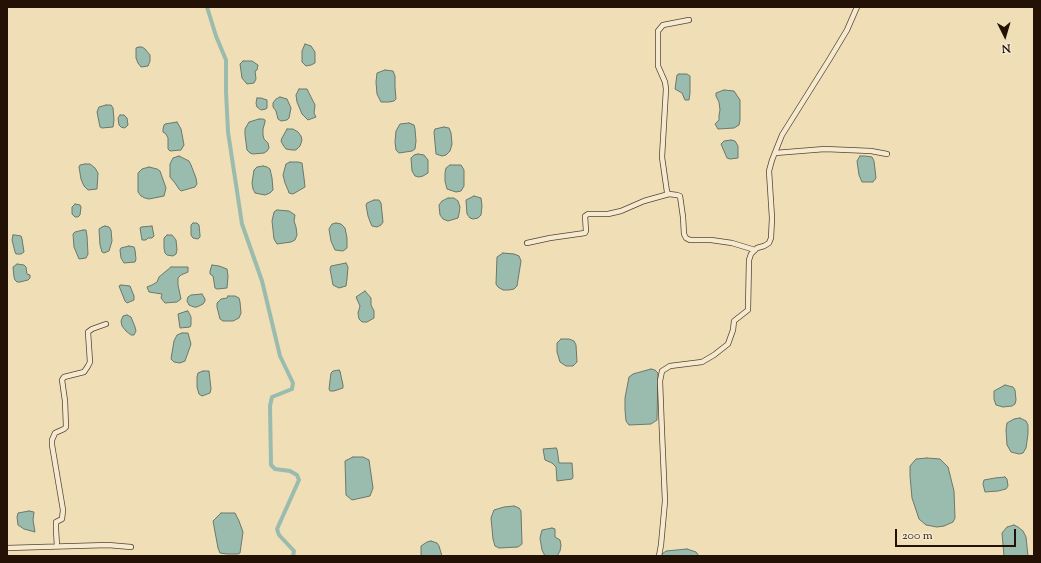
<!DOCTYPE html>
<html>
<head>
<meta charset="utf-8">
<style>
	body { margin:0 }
	#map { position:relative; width:1041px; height:563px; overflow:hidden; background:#f0deb7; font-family:"Sorts Mill Goudy",serif }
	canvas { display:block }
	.frame { position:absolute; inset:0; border:8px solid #231105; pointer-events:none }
	.north { position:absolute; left:985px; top:16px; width:40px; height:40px; -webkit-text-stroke:3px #f5ead0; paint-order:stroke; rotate:175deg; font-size:11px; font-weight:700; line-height:16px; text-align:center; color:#231105 }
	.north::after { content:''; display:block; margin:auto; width:14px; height:18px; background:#231105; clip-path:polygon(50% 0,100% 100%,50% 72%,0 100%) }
	.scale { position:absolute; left:895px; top:529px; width:121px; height:18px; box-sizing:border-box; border:2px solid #231105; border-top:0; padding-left:5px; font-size:12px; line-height:14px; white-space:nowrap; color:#231105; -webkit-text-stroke:3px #f5ead0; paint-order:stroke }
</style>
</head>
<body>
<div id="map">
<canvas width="1041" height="563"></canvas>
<div class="frame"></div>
<div class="north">N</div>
<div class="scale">200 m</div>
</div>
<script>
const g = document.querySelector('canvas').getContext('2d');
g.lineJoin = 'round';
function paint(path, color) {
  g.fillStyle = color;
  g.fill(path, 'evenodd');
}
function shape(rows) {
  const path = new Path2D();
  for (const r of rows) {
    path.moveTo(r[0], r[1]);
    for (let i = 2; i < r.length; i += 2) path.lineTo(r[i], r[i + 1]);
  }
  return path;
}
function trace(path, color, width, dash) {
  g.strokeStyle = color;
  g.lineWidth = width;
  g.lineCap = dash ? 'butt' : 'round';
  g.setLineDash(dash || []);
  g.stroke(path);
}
const water = shape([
	[305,44,311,46,315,52,315,63,311,65,306,66,302,62,302,51,305,44],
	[139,47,142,47,145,49,150,55,150,61,148,66,141,67,138,63,136,58,136,48,139,47],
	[243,61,252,61,258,65,257,70,255,71,256,79,254,83,247,84,242,78,240,64,243,61],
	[385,70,393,71,395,76,395,87,396,99,394,101,389,102,381,102,377,94,376,82,377,73,385,70],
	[679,74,687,74,690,76,690,93,689,100,685,100,682,93,675,89,677,75,679,74],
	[299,89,307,89,315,105,314,113,316,117,308,120,302,114,297,102,296,95,299,89],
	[724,90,734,91,740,100,740,120,739,125,734,128,718,129,715,124,719,120,719,115,720,110,719,102,716,96,716,93,724,90],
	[280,97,287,99,291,108,289,118,287,120,281,121,278,119,276,111,273,107,273,103,276,99,280,97],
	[257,98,261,98,267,100,267,108,266,109,261,110,257,107,256,103,257,98],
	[106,105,111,105,113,108,114,120,113,127,102,128,100,127,97,112,99,107,106,105],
	[120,115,124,115,127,118,128,125,126,127,124,128,121,127,119,125,118,118,120,115],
	[259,119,263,119,265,120,265,122,263,129,263,135,264,139,268,143,269,148,267,151,264,153,253,154,250,153,247,150,245,135,245,129,249,122,259,119],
	[177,122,181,129,184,145,181,150,170,151,168,149,168,138,166,134,163,132,163,129,164,125,165,124,177,122],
	[409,123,414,125,415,129,416,141,415,149,412,151,399,153,396,150,395,142,396,131,400,124,409,123],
	[444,127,449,128,451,133,452,144,450,151,446,155,442,156,436,154,434,132,435,129,444,127],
	[287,129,293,129,298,132,301,136,302,140,300,146,296,150,292,150,286,149,283,145,281,141,282,138,287,129],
	[731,140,735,141,738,146,738,158,730,159,727,158,721,144,724,141,731,140],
	[418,154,424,155,428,160,428,173,423,176,419,177,415,176,412,171,411,158,414,155,418,154],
	[179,156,189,161,191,165,196,178,197,184,195,187,181,191,179,189,175,183,170,177,170,164,173,158,179,156],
	[860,156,865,156,872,157,874,161,876,178,873,182,862,182,859,175,857,161,860,156],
	[290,162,298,162,302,163,304,178,305,187,293,194,289,193,288,190,285,183,283,175,286,164,290,162],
	[85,164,90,164,95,168,98,173,97,189,88,190,84,186,81,179,79,167,80,165,85,164],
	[450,165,461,165,464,170,464,186,461,191,456,192,447,189,445,181,445,173,446,168,450,165],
	[263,166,267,167,270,169,272,178,273,190,270,193,265,195,255,193,253,189,252,183,254,170,257,167,263,166],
	[149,167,157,169,160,171,166,188,164,196,149,199,145,198,141,196,138,192,138,173,142,169,149,167],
	[474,196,481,198,482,206,481,215,478,218,473,219,470,218,467,214,466,200,474,196],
	[448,198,454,198,458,201,460,207,459,214,458,218,448,221,443,219,440,215,439,205,442,201,448,198],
	[374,200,379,200,381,203,383,222,381,225,377,227,372,226,371,224,368,216,366,205,367,203,374,200],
	[75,204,80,205,81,207,80,215,78,217,75,217,72,214,72,207,75,204],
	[277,210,289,211,295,215,294,221,296,227,297,235,295,240,291,242,277,244,274,239,272,221,274,212,277,210],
	[193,223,197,223,199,225,200,235,200,237,198,239,193,238,191,235,191,225,193,223],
	[336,223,341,224,345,228,347,238,347,248,343,251,335,250,331,241,329,229,332,224,336,223],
	[105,226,109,227,111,230,112,241,109,251,104,253,102,252,100,245,99,229,102,227,105,226],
	[152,226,154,236,152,238,148,238,146,240,142,240,140,228,141,227,152,226],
	[83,230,86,230,87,236,88,254,86,258,79,259,74,247,73,234,75,232,83,230],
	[13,235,15,235,21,236,22,239,24,252,21,254,16,254,15,252,12,240,13,235],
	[167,235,172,235,176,240,177,250,176,254,173,256,167,255,165,253,164,248,164,238,167,235],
	[129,246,134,247,135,250,136,259,135,262,124,263,121,258,120,250,121,248,129,246],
	[503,253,514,254,519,256,521,261,517,286,514,289,509,290,503,290,498,287,496,284,497,257,503,253],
	[346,263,348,267,347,279,346,286,339,288,333,285,330,269,331,266,346,263],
	[17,264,24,265,26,267,27,274,30,275,30,278,28,280,20,282,17,282,15,280,14,277,13,267,17,264],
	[212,265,219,266,227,269,228,276,227,288,217,289,215,288,213,276,210,274,210,271,212,265],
	[171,267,188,267,188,272,181,275,178,278,178,285,181,299,177,302,165,303,161,298,162,294,149,292,147,287,152,285,157,282,159,277,171,267],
	[121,285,130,286,134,296,134,300,127,303,125,301,119,286,121,285],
	[365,291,371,298,371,305,374,311,374,318,367,322,362,322,359,319,358,313,360,306,356,297,365,291],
	[202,294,205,299,205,301,203,304,197,307,194,307,189,305,187,301,188,297,191,295,202,294],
	[228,296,235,296,239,298,240,302,241,313,239,318,233,321,223,321,220,319,217,307,217,303,221,299,227,298,228,296],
	[187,311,188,311,191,317,191,325,190,327,180,328,178,314,187,311],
	[127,315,131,317,135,327,136,331,134,335,131,335,126,331,122,326,121,321,123,316,127,315],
	[182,333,188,333,191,344,185,361,180,363,174,362,171,359,174,341,177,335,182,333],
	[561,339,569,339,574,341,576,345,577,362,573,366,566,366,560,362,557,352,557,343,561,339],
	[651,369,655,370,658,373,657,420,651,424,629,425,626,421,625,410,625,398,629,377,633,374,651,369],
	[339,370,340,371,341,376,343,385,343,388,334,391,330,391,329,389,331,373,333,371,339,370],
	[203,371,209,371,211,389,210,393,202,396,199,394,197,387,197,377,198,373,203,371],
	[1005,385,1013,387,1015,390,1016,400,1015,404,1012,406,1003,407,996,405,994,399,994,391,1005,385],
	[1020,418,1026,421,1028,425,1028,434,1026,448,1023,453,1019,454,1011,452,1007,445,1006,430,1007,423,1014,419,1020,418],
	[556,448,557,449,559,463,572,463,573,477,572,479,557,481,556,467,552,463,545,460,543,449,556,448],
	[353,457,363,457,369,460,373,488,370,496,352,500,346,495,345,461,353,457],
	[927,458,940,459,948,467,954,491,955,518,953,522,944,526,937,527,926,525,919,519,912,498,910,476,910,466,916,459,927,458],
	[1005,477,1007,479,1008,486,1006,489,998,491,985,492,983,484,984,480,995,478,1005,477],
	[514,506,519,508,521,511,522,544,518,547,499,548,495,546,493,539,491,518,494,510,504,507,514,506],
	[29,511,34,512,33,520,35,532,24,529,18,525,17,517,18,513,29,511],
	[221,513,235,513,239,521,243,532,240,553,238,554,227,554,220,553,218,548,213,521,221,513],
	[1014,525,1018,527,1023,531,1026,537,1028,556,1004,556,1002,533,1007,527,1014,525],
	[552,528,555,529,555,537,560,540,561,545,560,551,557,556,545,556,542,550,540,538,542,530,552,528],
	[431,541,437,543,439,546,442,556,421,556,421,546,427,542,431,541],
	[687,549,696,552,699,556,661,556,662,554,666,551,687,549]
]);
paint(water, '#9abcae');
trace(water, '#6a786a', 1);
trace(shape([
	[207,7,216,36,226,60,226,92,228,132,242,224,262,281,280,356,293,383,292,389,272,397,270,406,271,465,275,469,290,471,297,475,299,480,277,529,279,535,294,551,293,556]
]), '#9abcae', 4);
const street = shape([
	[689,20,663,25,658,31,658,66,665,82,666,89,662,157,667,192,669,194,677,195,680,196,683,217,684,234,686,238,690,240,711,240,732,243,755,250],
	[775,153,825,149,871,151,887,154],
	[527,243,550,238,585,233,586,231,585,216,588,214,608,214,621,211,644,201,669,194],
	[57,546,56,530,56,522,62,519,63,510,52,445,52,440,55,433,64,429,66,427,65,401,62,380,64,377,84,372,88,366,90,362,88,332,92,329,106,324],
	[7,548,108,545,131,547],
	[659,556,661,545,665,501,662,433,660,381,662,371,670,366,702,362,714,355,728,344,733,330,734,321,748,310,749,260,751,254,757,248,764,246,769,243,771,238,772,218,769,171,772,160,782,135,829,60,847,30,857,7]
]);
trace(street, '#564432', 6);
trace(street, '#f5ead0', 4.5);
</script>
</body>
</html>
